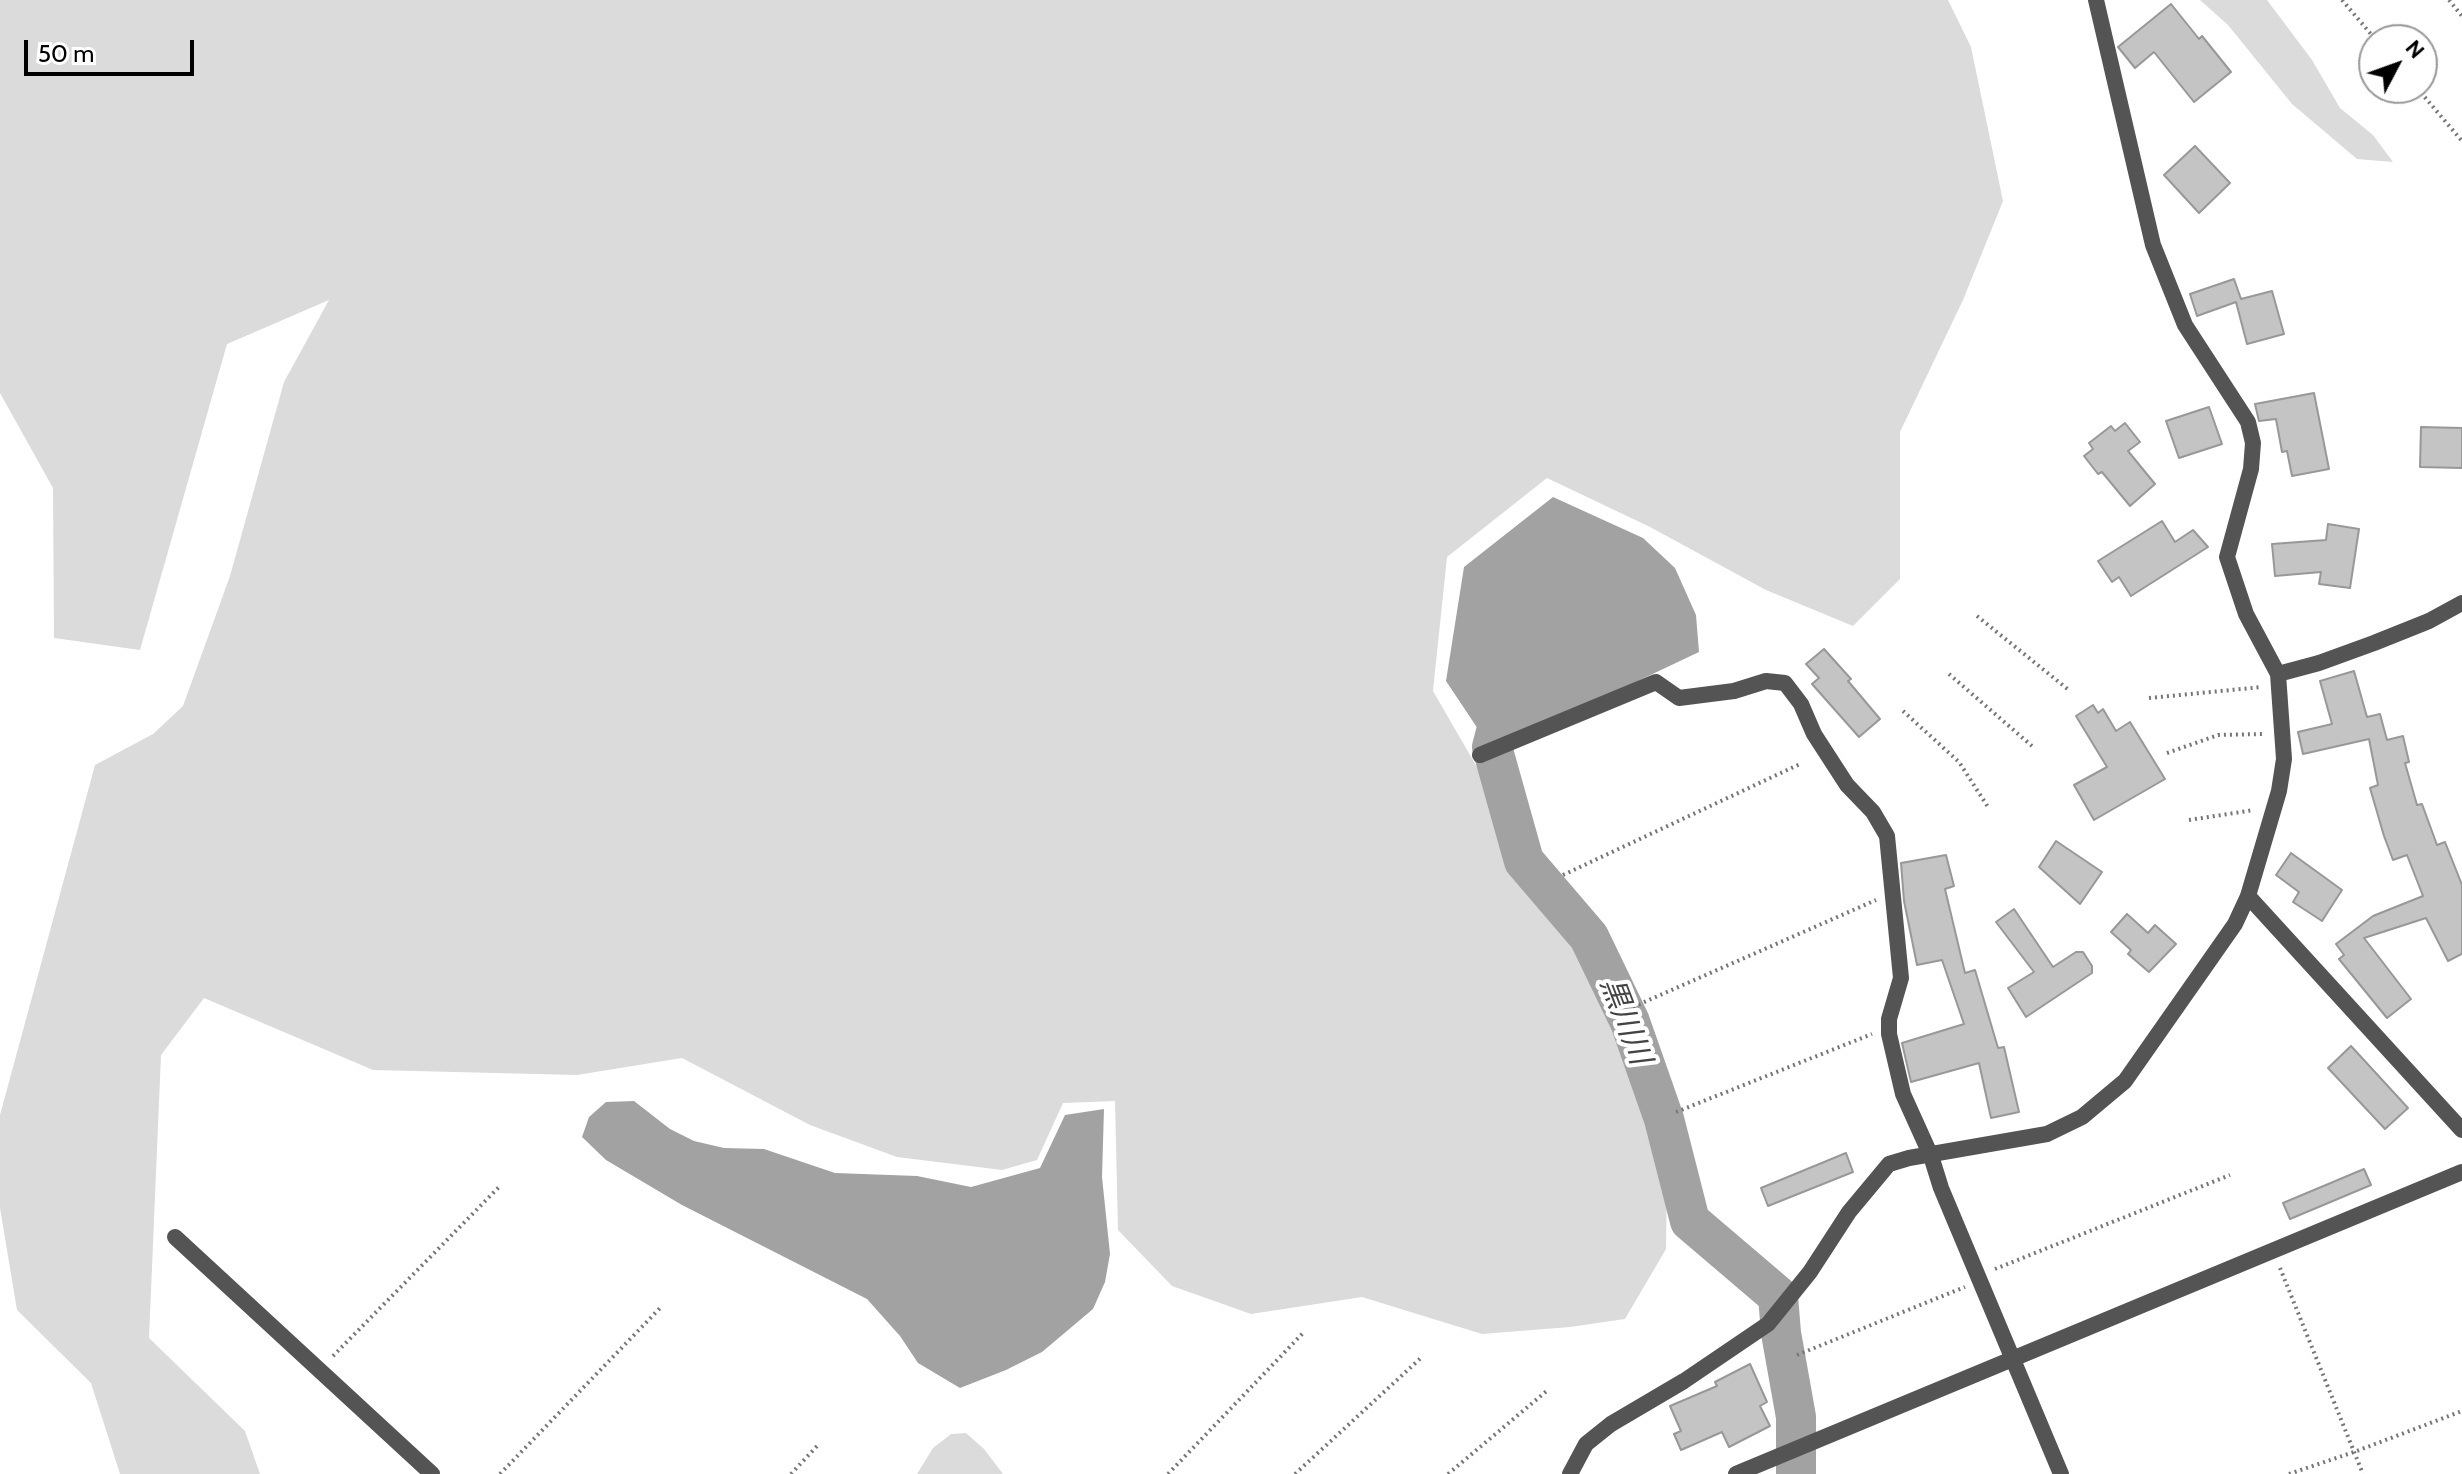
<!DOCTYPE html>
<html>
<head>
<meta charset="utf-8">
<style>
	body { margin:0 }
	#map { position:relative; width:2462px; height:1474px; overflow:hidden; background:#fff; font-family:Cabin,sans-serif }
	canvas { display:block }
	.north { position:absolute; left:2358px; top:24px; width:80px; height:80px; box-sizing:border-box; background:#fff; border:2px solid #999; border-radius:50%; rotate:49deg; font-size:22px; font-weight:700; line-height:32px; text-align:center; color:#000 }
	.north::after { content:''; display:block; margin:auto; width:28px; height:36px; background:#000; clip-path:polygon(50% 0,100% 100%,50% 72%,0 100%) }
	.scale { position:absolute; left:24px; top:40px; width:170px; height:36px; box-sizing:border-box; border:4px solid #000; border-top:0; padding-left:10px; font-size:24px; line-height:28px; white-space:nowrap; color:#000; -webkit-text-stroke:6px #fff; paint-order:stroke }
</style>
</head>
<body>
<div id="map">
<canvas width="2462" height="1474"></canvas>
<div class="north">N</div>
<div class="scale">50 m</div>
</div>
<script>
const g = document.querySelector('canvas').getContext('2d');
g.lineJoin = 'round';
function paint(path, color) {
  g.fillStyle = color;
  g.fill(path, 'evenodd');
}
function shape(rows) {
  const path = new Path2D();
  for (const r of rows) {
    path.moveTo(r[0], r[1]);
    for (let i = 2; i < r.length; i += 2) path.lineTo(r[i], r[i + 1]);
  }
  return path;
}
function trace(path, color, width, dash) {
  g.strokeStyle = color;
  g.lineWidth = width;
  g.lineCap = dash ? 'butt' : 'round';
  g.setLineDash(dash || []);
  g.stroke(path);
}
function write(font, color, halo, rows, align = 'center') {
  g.font = font + ' Cabin,"Noto Sans JP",sans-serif';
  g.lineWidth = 8;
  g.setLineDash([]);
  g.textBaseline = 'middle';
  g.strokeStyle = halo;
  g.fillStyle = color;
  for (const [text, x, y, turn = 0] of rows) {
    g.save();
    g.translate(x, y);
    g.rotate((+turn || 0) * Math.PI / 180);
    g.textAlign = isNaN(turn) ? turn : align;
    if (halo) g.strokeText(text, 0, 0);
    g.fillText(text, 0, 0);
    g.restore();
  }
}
paint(shape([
	[0,0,1948,0,1971,47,2003,201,1963,300,1900,432,1900,579,1853,626,1766,590,1650,527,1547,478,1447,557,1433,691,1485,781,1507,863,1574,931,1624,1048,1667,1163,1666,1249,1625,1319,1570,1327,1482,1334,1362,1297,1251,1314,1172,1286,1118,1230,1115,1101,1063,1103,1037,1160,1002,1170,897,1157,810,1125,682,1058,577,1075,373,1070,204,998,161,1055,149,1338,245,1431,260,1474,120,1474,91,1383,17,1310,0,1208,0,1115,95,765,153,734,183,706,230,576,284,382,329,300,227,344,140,650,54,638,53,488,0,393],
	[2200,0,2267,0,2312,60,2340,108,2373,135,2393,162,2357,159,2292,104,2228,25],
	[966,1433,984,1449,1003,1474,917,1474,933,1448,951,1434]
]), '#dbdbdb');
paint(shape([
	[1553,497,1643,538,1675,568,1696,615,1699,652,1492,750,1446,681,1464,567],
	[634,1101,670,1129,694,1141,724,1148,764,1149,835,1173,917,1176,971,1187,1040,1168,1065,1115,1104,1109,1102,1177,1110,1254,1105,1282,1093,1309,1042,1352,1006,1370,960,1388,918,1363,900,1336,867,1299,682,1205,606,1160,582,1137,589,1117,606,1102]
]), '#a2a2a2');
trace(shape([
	[1507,708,1501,713,1492,747,1524,861,1589,937,1630,1022,1664,1119,1690,1221,1778,1296,1781,1333,1796,1417,1796,1474]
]), '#a2a2a2', 40);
const building = shape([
	[2171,4,2199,39,2202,36,2231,72,2194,102,2154,52,2135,68,2118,47,2171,4],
	[2195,146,2230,183,2199,213,2164,175,2195,146],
	[2234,279,2241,299,2272,291,2284,334,2247,344,2236,302,2197,316,2190,294,2234,279],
	[2314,393,2329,469,2292,476,2287,451,2282,452,2276,419,2259,421,2255,404,2314,393],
	[2209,407,2222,444,2179,458,2166,421,2209,407],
	[2125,423,2140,442,2128,451,2155,484,2130,506,2102,472,2098,474,2084,456,2093,449,2089,443,2111,426,2115,431,2125,423],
	[2421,427,2462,428,2462,468,2420,467,2421,427],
	[2162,521,2175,542,2193,530,2208,547,2131,596,2119,577,2112,582,2098,561,2162,521],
	[2328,524,2359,529,2350,588,2319,584,2321,572,2275,576,2272,544,2326,540,2328,524],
	[1824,649,1851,679,1848,681,1880,719,1859,737,1812,684,1819,678,1806,664,1824,649],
	[2354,671,2367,717,2380,714,2387,740,2403,736,2409,762,2405,763,2417,805,2422,804,2437,845,2445,842,2462,885,2462,954,2448,961,2426,918,2364,938,2411,999,2387,1018,2339,959,2344,955,2336,944,2373,916,2423,896,2407,855,2393,860,2384,836,2370,788,2378,785,2369,739,2303,754,2298,732,2332,724,2320,681,2354,671],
	[2093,705,2098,713,2103,709,2116,731,2130,722,2165,779,2094,820,2074,785,2107,767,2076,716,2093,705],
	[2056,841,2102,872,2080,904,2039,867,2056,841],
	[2291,853,2342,890,2322,921,2293,902,2299,892,2276,875,2291,853],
	[1946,855,1954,886,1945,889,1965,973,1975,970,1998,1048,2004,1047,2019,1112,1991,1118,1979,1063,1911,1082,1902,1043,1964,1024,1942,960,1917,965,1904,901,1901,863,1946,855],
	[2014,909,2053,967,2076,952,2083,952,2092,966,2092,973,2026,1017,2008,988,2034,972,1996,922,2014,909],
	[2127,914,2148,933,2155,925,2176,944,2149,972,2128,954,2131,950,2111,932,2127,914],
	[2351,1046,2408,1108,2385,1129,2328,1068,2351,1046],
	[1846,1153,1853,1172,1768,1206,1761,1188,1846,1153],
	[2364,1169,2371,1185,2290,1219,2283,1203,2364,1169],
	[1750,1364,1767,1402,1760,1406,1770,1426,1729,1447,1722,1432,1681,1450,1674,1434,1681,1431,1670,1406,1717,1386,1715,1382,1750,1364]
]);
paint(building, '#c4c4c4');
trace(building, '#989898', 2);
trace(shape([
	[2342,0,2376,40],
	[2449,0,2462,16],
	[2417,88,2462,141],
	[1977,616,2070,691],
	[1949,674,2032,746],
	[2149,698,2262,687],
	[1903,711,1959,762,1988,807],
	[2167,753,2218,735,2265,734],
	[2189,820,2254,810],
	[1563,875,1800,764],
	[1633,1007,1876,900],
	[1676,1112,1872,1034],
	[2280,1268,2363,1474],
	[1995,1269,2230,1175],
	[1797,1355,1965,1287],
	[333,1356,499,1187],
	[500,1474,662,1306],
	[791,1474,818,1445],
	[1168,1474,1304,1332],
	[1295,1474,1423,1356],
	[1448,1474,1549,1389],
	[2289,1474,2354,1452,2462,1411]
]), '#767676', 4, [2, 4]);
trace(shape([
	[2278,674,2319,663,2374,643,2429,621,2462,603],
	[1480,755,1656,682,1679,698,1734,691,1766,681,1785,683,1801,704,1814,734,1847,785,1873,812,1887,836,1901,978,1889,1019,1889,1034,1903,1094,1931,1156,1941,1188,2061,1474],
	[2248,896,2462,1130],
	[175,1237,432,1474],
	[1570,1474,1586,1444,1611,1424,1684,1381,1768,1324,1810,1272,1849,1212,1889,1164,1909,1158,2047,1134,2082,1117,2125,1081,2235,924,2248,896,2279,791,2284,759,2278,674,2246,614,2227,557,2251,469,2253,443,2248,422,2185,325,2153,245,2096,0],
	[1736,1474,2462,1172]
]), '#545454', 16);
write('italic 30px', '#434343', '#fff', [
	["黒川川",1625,1021,69]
]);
</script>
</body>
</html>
